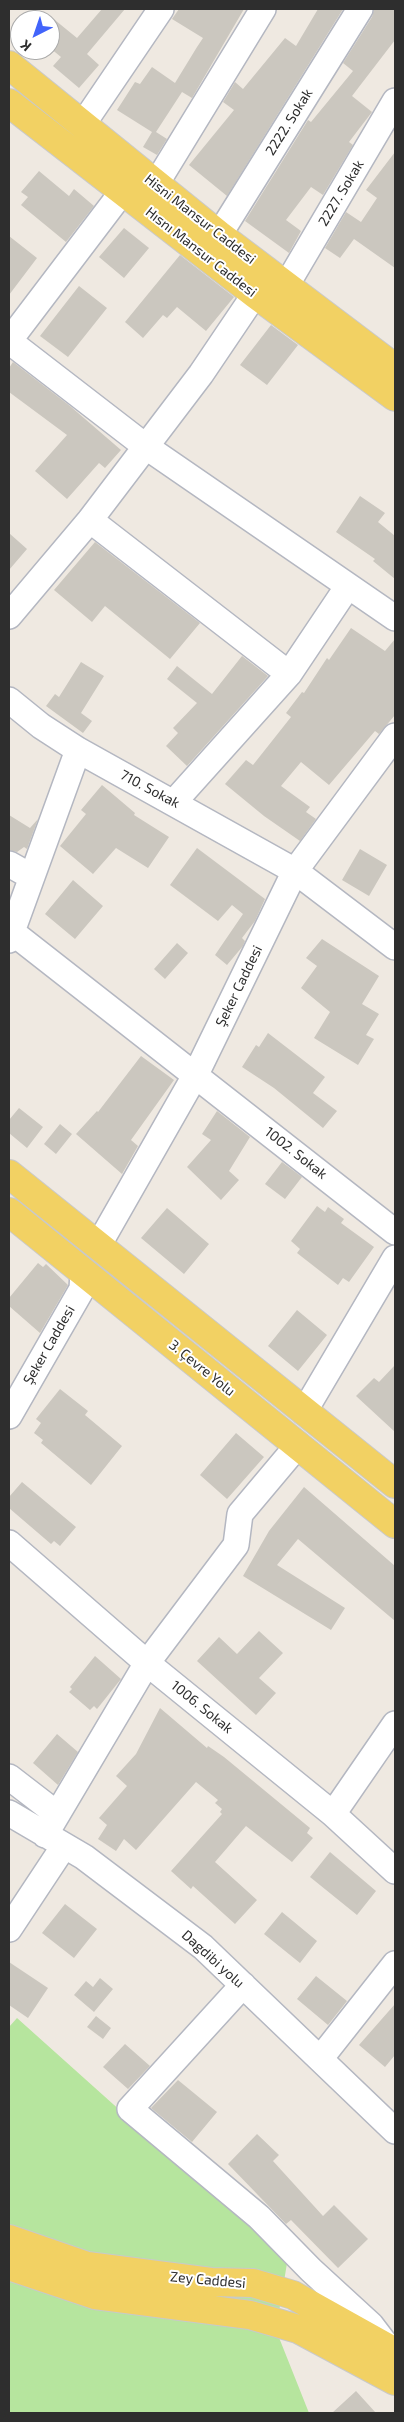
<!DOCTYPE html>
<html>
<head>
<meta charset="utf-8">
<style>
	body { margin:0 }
	#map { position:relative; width:404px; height:2422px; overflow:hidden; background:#efe9e1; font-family:"Exo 2",sans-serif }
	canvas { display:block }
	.frame { position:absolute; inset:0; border:10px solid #2e2e2e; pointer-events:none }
	.north { position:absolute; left:10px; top:10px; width:50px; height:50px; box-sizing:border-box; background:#fff; border:1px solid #ababab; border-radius:50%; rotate:221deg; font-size:14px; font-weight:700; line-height:20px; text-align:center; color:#2e2e2e }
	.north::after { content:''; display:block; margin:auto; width:18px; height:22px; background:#4264fb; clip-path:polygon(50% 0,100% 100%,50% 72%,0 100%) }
</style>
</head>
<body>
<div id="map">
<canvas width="404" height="2422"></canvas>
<div class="frame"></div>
<div class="north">K</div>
</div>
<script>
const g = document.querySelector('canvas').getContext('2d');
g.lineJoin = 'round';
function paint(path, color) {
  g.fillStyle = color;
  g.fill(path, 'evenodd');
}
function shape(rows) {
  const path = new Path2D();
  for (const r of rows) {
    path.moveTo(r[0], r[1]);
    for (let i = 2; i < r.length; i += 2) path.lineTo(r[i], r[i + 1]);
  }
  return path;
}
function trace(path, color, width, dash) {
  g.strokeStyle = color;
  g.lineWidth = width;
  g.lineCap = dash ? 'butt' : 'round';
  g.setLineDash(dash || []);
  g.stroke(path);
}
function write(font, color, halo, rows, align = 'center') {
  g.font = font + ' "Exo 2",sans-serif';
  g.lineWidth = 4;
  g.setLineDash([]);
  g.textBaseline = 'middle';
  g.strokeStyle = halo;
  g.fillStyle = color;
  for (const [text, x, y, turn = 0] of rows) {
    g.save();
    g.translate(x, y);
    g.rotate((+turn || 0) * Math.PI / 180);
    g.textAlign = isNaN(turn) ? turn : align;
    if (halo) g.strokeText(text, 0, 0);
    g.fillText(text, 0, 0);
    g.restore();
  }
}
paint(shape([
	[17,2018,152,2139,289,2251,276,2330,309,2413,9,2413,9,2027]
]), '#b6e59e');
paint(shape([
	[102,9,125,9,87,54,99,65,79,88,53,66,61,57,50,48,50,16,77,38],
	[179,9,244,9,192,98,182,92,156,132,167,139,157,155,143,147,152,132,117,110,135,82,140,84,152,67,175,83,197,47,203,38,172,19],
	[318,9,343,9,227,196,189,165,234,110,223,102,235,82,243,89,285,38,296,46],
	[374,9,395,9,395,40,352,96,372,112,349,142,353,145,323,195,311,187,286,220,301,231,289,253,245,221,308,120,311,122,353,71,343,63,372,17],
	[395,152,395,268,354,239,340,258,325,248,346,212,361,222,377,198,366,190],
	[39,171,69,196,74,189,94,206,66,242,21,205,28,197,21,192],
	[124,228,149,248,124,278,99,257],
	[9,236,37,258,9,295],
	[180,255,234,297,206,331,177,307,167,318,163,315,143,338,125,322],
	[79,286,107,308,68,357,40,336],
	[271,325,298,345,267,385,240,365],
	[13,362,70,406,121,450,105,468,99,463,67,499,35,471,67,435,9,392,9,368],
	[360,496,385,513,378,522,395,536,395,579,373,561,375,559,336,532],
	[9,533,27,549,9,570],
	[95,542,200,623,170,659,105,606,92,622,54,590],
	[351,628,385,651,395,639,395,715,379,734,375,731,329,785,301,762,281,786,310,807,306,812,316,819,300,841,264,816,225,784,246,760,253,765,291,717,286,713,302,692,304,693,327,658,329,660],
	[242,656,268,676,187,766,166,746,178,733,173,728,197,703,167,679,177,666,212,694],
	[81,662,104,676,81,713,92,721,83,733,46,706,55,694,59,697],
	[102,785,135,813,134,815,169,837,148,868,116,848,93,874,60,846,86,814,81,810],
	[9,815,30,828,38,819,27,849,24,847,17,852,9,850],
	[197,848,265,899,255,921,242,938,245,941,243,946,227,965,215,955,243,914,232,905,218,921,170,885],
	[360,849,387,865,369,896,342,880],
	[73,880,103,906,75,939,45,914],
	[322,939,379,976,362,1004,379,1014,366,1035,374,1039,358,1065,314,1038,330,1012,301,988,317,966,306,958],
	[177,943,188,953,165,979,154,969],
	[268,1033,325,1077,313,1093,337,1111,323,1128,274,1088,242,1067,256,1045,259,1047],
	[141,1056,174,1080,131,1140,138,1146,122,1174,76,1134,97,1111,98,1112],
	[19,1108,43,1127,27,1148,9,1133,9,1120],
	[217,1111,250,1137,229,1171,239,1180,221,1200,187,1167,211,1140,202,1134],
	[60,1124,72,1134,56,1154,44,1144],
	[282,1162,302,1177,285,1199,265,1184],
	[317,1206,325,1212,328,1207,344,1219,341,1223,374,1247,349,1282,343,1278,338,1285,297,1253,300,1249,291,1241],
	[167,1208,209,1244,184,1274,141,1238],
	[38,1263,43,1267,46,1264,68,1285,40,1333,9,1306,9,1298],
	[297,1310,327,1335,298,1371,268,1346],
	[395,1365,395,1432,356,1396,374,1378,379,1382],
	[60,1389,88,1411,85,1415,122,1446,91,1485,41,1443,43,1440,34,1433,41,1423,36,1419],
	[236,1433,264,1457,227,1499,200,1475],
	[22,1482,76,1527,60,1546,54,1541,51,1544,9,1508,9,1497],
	[304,1487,395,1566,395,1621,298,1539,277,1565,345,1608,331,1630,243,1576,269,1531],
	[259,1631,283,1653,259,1678,276,1693,256,1715,197,1661,219,1637,237,1654],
	[95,1656,121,1679,97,1709,94,1706,90,1710,69,1692,72,1689,70,1687],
	[160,1708,207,1748,208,1746,224,1757,310,1828,307,1833,313,1838,292,1862,246,1826,215,1862,257,1900,235,1924,193,1886,191,1889,171,1871,222,1814,220,1812,222,1809,215,1803,218,1800,196,1782,136,1850,124,1839,116,1851,98,1839,107,1825,99,1818,127,1786,116,1776,136,1754],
	[57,1734,78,1752,58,1785,33,1763],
	[330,1852,376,1891,357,1915,310,1877],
	[65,1904,97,1929,74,1958,42,1933],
	[282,1912,317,1941,300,1963,264,1934],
	[9,1962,48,1988,28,2018,9,2005],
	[316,1976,347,2001,328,2025,297,1999],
	[100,1978,113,1989,94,2012,74,1995,86,1981,93,1987],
	[395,2004,395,2055,385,2067,359,2045],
	[96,2016,111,2028,103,2039,87,2027],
	[125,2044,150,2066,128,2089,103,2067],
	[178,2080,217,2112,192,2142,151,2108],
	[257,2134,279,2155,273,2161,323,2216,334,2205,368,2239,338,2268,291,2220,286,2224,228,2164],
	[356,2391,376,2413,332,2413]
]), '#cbc7bf');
const minor = shape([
	[83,124,161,9],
	[156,184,263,9],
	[123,191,9,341,145,446,395,618],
	[219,235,360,9],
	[286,286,395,101],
	[90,520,289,674],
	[9,616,90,520,201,374,255,294],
	[9,700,41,726,78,750,295,871,395,947],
	[174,802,289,674,348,586],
	[9,864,32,877],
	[12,932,395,1232],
	[9,940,78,750],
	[98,1246,196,1074,295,871,395,736],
	[304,1412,395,1258],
	[9,1416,82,1289,83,1272],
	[9,1543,147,1663,333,1814,395,1871],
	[9,1777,57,1814],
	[9,1813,84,1857,203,1947,395,2131],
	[333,1814,395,1724],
	[45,1835,147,1663,236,1545,240,1514,298,1445],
	[9,1929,64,1846],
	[243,1985,130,2109,259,2217,311,2270,371,2325,387,2346],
	[320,2059,395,1964]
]);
const major = shape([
	[9,65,219,235,395,368],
	[9,103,255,294,395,397],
	[9,1174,395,1484],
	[9,1212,395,1524],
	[9,2239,87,2266,211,2282,253,2283,293,2295,395,2352],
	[9,2266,95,2295,250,2315,298,2329,395,2381]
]);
trace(minor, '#b4b7c1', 28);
trace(major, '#c9c9c9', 30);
trace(minor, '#fff', 25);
trace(major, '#f2d163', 28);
write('14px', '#2e2e2e', '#fff', [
	["2222. Sokak",289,122,-58],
	["2227. Sokak",341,193,-59],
	["Hisni Mansur Caddesi",200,219,38],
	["Hısnı Mansur Caddesi",201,252,38],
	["710. Sokak",150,789,28],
	["Şeker Caddesi",239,986,-64],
	["1002. Sokak",296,1153,38],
	["Şeker Caddesi",49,1345,-60],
	["3. Çevre Yolu",202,1368,39],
	["1006. Sokak",202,1707,39],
	["Dagdibi yolu",213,1959,42],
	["Zey Caddesi",208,2280,5]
]);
</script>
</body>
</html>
